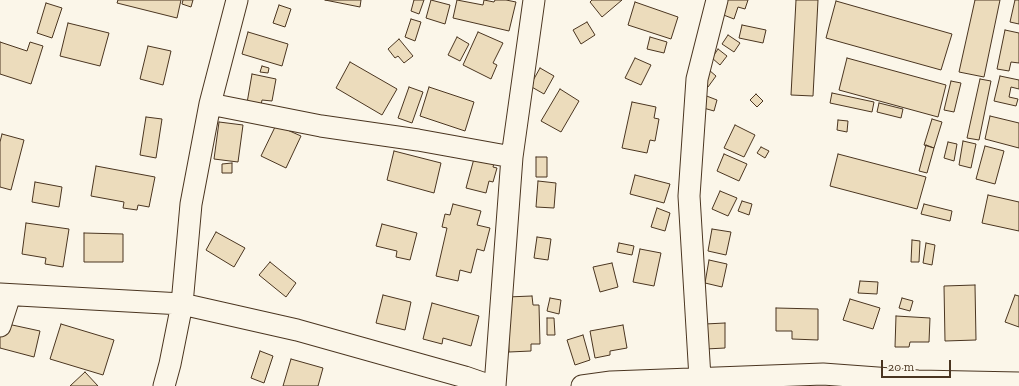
<!DOCTYPE html>
<html>
<head>
<meta charset="utf-8">
<style>
	body { margin:0 }
	#map { position:relative; width:1019px; height:386px; overflow:hidden; background:#fbf6e9; font-family:"Zilla Slab",serif }
	canvas { display:block }
	.scale { position:absolute; left:881px; top:360px; width:70px; height:18px; box-sizing:border-box; border:2px solid #4a3520; border-top:0; padding-left:5px; font-size:12px; line-height:14px; white-space:nowrap; color:#4a3520; -webkit-text-stroke:3px #fbf6e9; paint-order:stroke }
</style>
</head>
<body>
<div id="map">
<canvas width="1019" height="386"></canvas>
<div class="scale">20 m</div>
</div>
<script>
const g = document.querySelector('canvas').getContext('2d');
g.lineJoin = 'round';
function paint(path, color) {
  g.fillStyle = color;
  g.fill(path, 'evenodd');
}
function shape(rows) {
  const path = new Path2D();
  for (const r of rows) {
    path.moveTo(r[0], r[1]);
    for (let i = 2; i < r.length; i += 2) path.lineTo(r[i], r[i + 1]);
  }
  return path;
}
function trace(path, color, width, dash) {
  g.strokeStyle = color;
  g.lineWidth = width;
  g.lineCap = dash ? 'butt' : 'round';
  g.setLineDash(dash || []);
  g.stroke(path);
}
const building = shape([
	[118,0,181,0,177,18,117,3,118,0],
	[183,0,193,0,191,7,182,4,183,0],
	[325,0,361,0,360,7,325,0],
	[414,0,424,0,419,14,411,11,414,0],
	[431,0,450,5,445,24,426,18,431,0],
	[457,0,483,5,484,0,494,2,495,0,506,0,516,2,509,31,453,18,457,0],
	[592,0,622,0,602,17,590,2,592,0],
	[725,0,748,0,745,9,738,7,734,19,721,14,725,0],
	[796,0,818,0,813,96,791,95,796,0],
	[975,0,1000,0,984,77,959,72,975,0],
	[1015,0,1019,0,1019,24,1010,22,1015,0],
	[836,1,952,34,941,70,826,38,836,1],
	[635,2,678,17,671,39,628,25,635,2],
	[46,3,62,8,52,38,37,33,46,3],
	[279,5,291,9,285,27,273,23,279,5],
	[411,19,421,22,415,41,405,37,411,19],
	[587,22,595,35,581,44,573,30,587,22],
	[68,23,109,33,100,66,60,56,68,23],
	[742,25,766,30,763,43,739,38,742,25],
	[1005,30,1019,33,1019,63,1011,62,1009,71,997,69,1005,30],
	[248,32,288,44,282,66,242,54,248,32],
	[478,32,503,43,493,63,497,65,491,79,463,65,478,32],
	[728,35,740,43,734,52,722,44,728,35],
	[457,37,469,44,460,61,448,55,457,37],
	[650,37,667,42,664,53,647,49,650,37],
	[399,39,413,56,404,63,398,56,395,58,388,49,399,39],
	[0,42,27,51,30,42,43,46,31,84,0,74,0,42],
	[148,46,171,51,163,85,140,79,148,46],
	[718,49,727,56,720,65,712,58,718,49],
	[635,58,651,65,641,85,625,78,635,58],
	[847,58,946,85,938,117,839,90,847,58],
	[350,62,397,89,382,115,336,88,350,62],
	[262,66,269,68,268,73,260,72,262,66],
	[540,68,554,76,544,94,530,86,540,68],
	[709,70,716,76,708,87,700,81,709,70],
	[252,74,276,79,272,101,262,100,261,105,247,103,252,74],
	[1000,76,1019,80,1019,89,1011,87,1009,97,1018,99,1016,106,994,101,1000,76],
	[980,79,991,81,979,140,967,138,980,79],
	[951,81,961,83,954,112,944,110,951,81],
	[409,87,423,92,412,123,398,118,409,87],
	[429,87,474,102,465,131,420,116,429,87],
	[560,89,579,101,561,132,541,121,560,89],
	[832,93,874,102,872,112,830,103,832,93],
	[756,94,763,101,757,107,750,100,756,94],
	[704,95,717,100,714,111,700,107,704,95],
	[632,102,656,107,654,118,659,119,655,141,650,140,647,153,622,148,632,102],
	[879,103,903,109,901,118,877,112,879,103],
	[990,116,1019,123,1019,148,985,139,990,116],
	[146,117,162,119,156,158,140,155,146,117],
	[932,119,942,122,934,148,924,145,932,119],
	[838,120,848,121,847,132,837,130,838,120],
	[219,122,243,125,238,162,214,159,219,122],
	[276,125,301,136,286,168,261,156,276,125],
	[735,125,755,135,744,157,724,148,735,125],
	[2,134,24,140,11,190,0,187,0,142,2,134],
	[963,141,976,144,971,168,959,165,963,141],
	[948,142,957,144,954,161,944,158,948,142],
	[926,145,934,148,927,173,919,171,926,145],
	[985,146,1004,151,995,184,976,179,985,146],
	[761,147,769,151,765,158,757,153,761,147],
	[394,151,441,163,434,193,387,180,394,151],
	[724,154,747,164,739,181,717,171,724,154],
	[838,154,926,177,917,209,830,186,838,154],
	[475,155,495,160,493,167,497,168,493,182,489,181,486,193,466,188,475,155],
	[536,157,547,157,547,177,536,177,536,157],
	[232,163,232,173,222,173,222,164,232,163],
	[96,166,155,177,149,207,138,205,137,210,123,208,124,202,91,196,96,166],
	[635,175,670,184,664,203,630,194,635,175],
	[538,181,556,183,554,208,536,207,538,181],
	[35,182,62,187,59,207,32,202,35,182],
	[720,191,737,198,728,216,712,209,720,191],
	[988,195,1019,202,1019,231,982,223,988,195],
	[742,201,752,204,749,215,738,211,742,201],
	[453,204,481,211,477,225,490,228,484,251,477,249,471,273,460,270,458,281,436,276,447,228,442,227,445,214,450,215,453,204],
	[924,204,952,211,950,221,921,214,924,204],
	[657,208,670,213,665,231,651,227,657,208],
	[26,223,69,229,63,267,45,264,46,258,22,254,26,223],
	[382,224,417,233,410,260,396,257,397,251,376,246,382,224],
	[712,229,731,232,726,255,708,251,712,229],
	[216,232,245,248,234,267,206,250,216,232],
	[84,233,123,234,123,262,84,262,84,233],
	[537,237,551,239,548,260,534,258,537,237],
	[912,240,920,241,919,262,911,262,912,240],
	[619,243,634,246,632,255,617,252,619,243],
	[926,243,935,245,932,265,923,263,926,243],
	[640,249,661,253,654,286,633,282,640,249],
	[709,260,727,264,722,287,705,283,709,260],
	[270,262,296,283,286,297,259,275,270,262],
	[612,263,618,287,600,292,593,267,612,263],
	[860,281,878,282,877,294,858,293,860,281],
	[975,285,976,340,945,341,944,286,975,285],
	[383,295,411,302,405,330,376,323,383,295],
	[1015,295,1019,296,1019,327,1005,322,1015,295],
	[532,296,533,305,539,305,540,344,531,344,531,351,509,352,507,297,532,296],
	[550,298,561,300,559,314,547,311,550,298],
	[902,298,913,301,910,311,899,308,902,298],
	[850,299,880,308,873,329,843,320,850,299],
	[432,303,479,316,471,346,443,338,442,344,423,339,432,303],
	[776,308,818,309,818,340,792,339,792,331,776,331,776,308],
	[896,316,930,318,929,342,910,342,909,347,895,347,896,316],
	[547,318,554,318,555,335,547,335,547,318],
	[3,323,40,331,34,357,0,348,0,334,3,323],
	[725,323,725,348,706,349,705,324,725,323],
	[61,324,114,340,103,375,50,359,61,324],
	[623,325,627,348,610,351,610,355,595,358,590,331,623,325],
	[583,335,590,360,575,365,567,340,583,335],
	[260,351,273,356,264,383,251,378,260,351],
	[291,359,323,368,318,386,283,386,291,359],
	[85,372,98,386,70,386,85,372]
]);
paint(building, '#ecdcbc');
trace(building, '#4a3520', 1);
const street = shape([
	[210,104,321,126,418,140,512,157],
	[0,294,182,304,297,330,465,377,491,386],
	[0,326,10,295],
	[700,378,689,196,697,79,717,0],
	[164,386,170,364,182,304,191,204,210,104,237,0],
	[495,386,512,157,534,0],
	[582,386,611,382,823,374,918,381,1019,383]
]);
trace(street, '#4a3520', 23);
trace(street, '#fbf6e9', 21);
</script>
</body>
</html>
